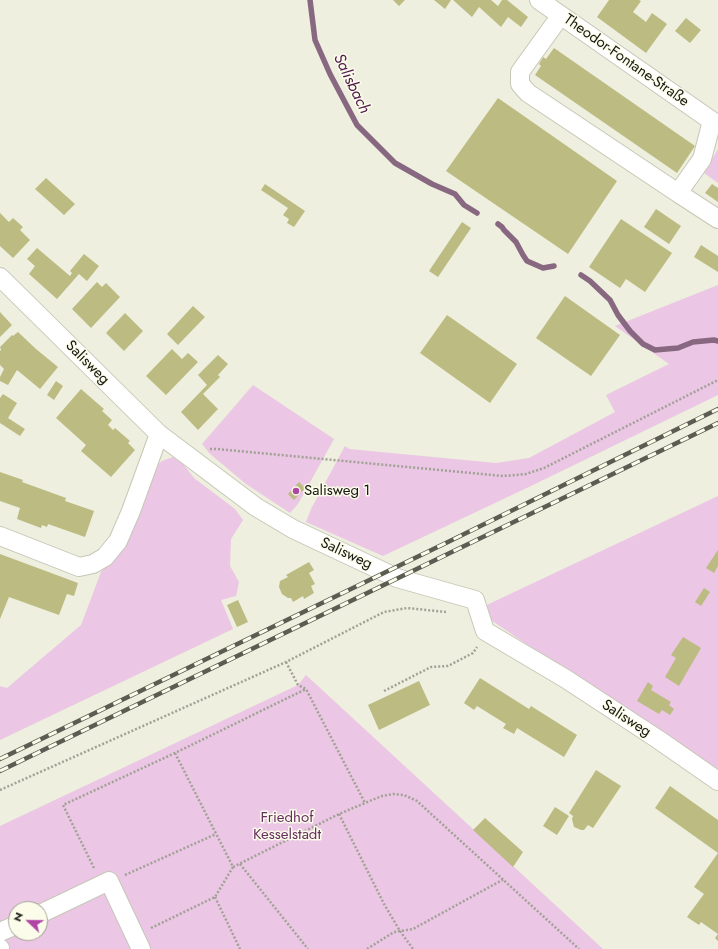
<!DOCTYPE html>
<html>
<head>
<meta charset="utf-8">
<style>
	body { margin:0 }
	#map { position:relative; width:718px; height:949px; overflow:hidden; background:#eeefde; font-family:Jost,sans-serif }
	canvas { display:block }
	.north { position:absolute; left:8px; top:901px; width:40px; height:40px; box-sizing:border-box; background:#fcfceb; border:1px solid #a0a094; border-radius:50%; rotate:292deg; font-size:11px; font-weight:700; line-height:16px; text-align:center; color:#171711 }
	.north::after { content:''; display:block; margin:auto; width:14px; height:18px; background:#b145a6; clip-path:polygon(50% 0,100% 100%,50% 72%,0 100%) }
</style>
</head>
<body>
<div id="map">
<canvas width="718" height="949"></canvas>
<div class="north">N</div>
</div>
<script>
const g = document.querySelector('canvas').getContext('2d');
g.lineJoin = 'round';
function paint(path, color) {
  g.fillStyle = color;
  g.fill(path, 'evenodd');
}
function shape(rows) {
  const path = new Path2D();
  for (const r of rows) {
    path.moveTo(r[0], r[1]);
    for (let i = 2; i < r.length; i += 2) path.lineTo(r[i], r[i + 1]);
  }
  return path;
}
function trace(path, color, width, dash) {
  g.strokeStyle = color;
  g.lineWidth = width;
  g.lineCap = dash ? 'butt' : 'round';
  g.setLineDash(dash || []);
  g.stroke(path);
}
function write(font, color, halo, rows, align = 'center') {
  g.font = font + ' Jost,sans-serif';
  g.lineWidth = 3;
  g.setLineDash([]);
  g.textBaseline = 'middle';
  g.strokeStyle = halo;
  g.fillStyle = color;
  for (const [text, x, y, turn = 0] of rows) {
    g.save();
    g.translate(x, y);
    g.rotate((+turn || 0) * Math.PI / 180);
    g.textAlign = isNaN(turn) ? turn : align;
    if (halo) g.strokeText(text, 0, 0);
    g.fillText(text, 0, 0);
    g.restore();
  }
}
paint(shape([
	[718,149,718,183,704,173],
	[718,285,718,395,533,485,383,556,306,522,311,509,345,446,349,449,496,463,529,458,615,412,606,395,669,364,615,326],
	[253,385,334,439,298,504,290,513,246,484,210,454,202,444],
	[173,457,184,465,194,478,235,509,243,520,231,539,230,566,239,582,236,596,221,600,233,629,0,740,0,686,7,688,81,625,101,572,115,556,152,469,162,461],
	[718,496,718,769,615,704,476,610],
	[306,675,603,949,0,949,0,826,298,685],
	[16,909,40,909,40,933,16,933]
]), '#ebc6e5');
trace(shape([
	[310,0,315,40,330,74,357,125,395,163,432,184,455,194,464,205,477,213],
	[498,224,502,227,504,230,516,242,523,255,527,261,543,268,554,266],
	[581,275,590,281,610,300,618,315,630,331,643,344,655,350,678,348,693,342,714,340,718,341]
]), '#876880', 5.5);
paint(shape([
	[393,0,405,0,399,6],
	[434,0,451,0,445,9],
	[453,0,491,0,498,6,502,0,507,0,528,17,521,27,508,17,501,27,479,7,472,17],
	[609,0,639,0,641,1,633,12,646,22,652,13,667,24,646,53,597,17],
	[686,18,701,30,690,43,675,31],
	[554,48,695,146,677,173,535,75,541,66,539,64,543,57,546,59],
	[498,98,617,181,568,254,446,171],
	[46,178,75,204,64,215,35,189],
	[265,184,305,211,294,227,287,223,289,219,283,215,288,208,261,190],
	[712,184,718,188,718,202,705,193],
	[656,209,681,226,669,244,644,227],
	[0,213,9,222,13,218,23,227,20,230,30,240,13,258,0,246],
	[621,219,672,253,645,292,626,279,620,288,589,267],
	[462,222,471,228,438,277,429,271],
	[701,245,718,256,718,272,694,257],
	[37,248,70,276,72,273,70,271,84,254,99,266,87,281,79,274,57,299,29,274,35,266,27,259],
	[97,282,102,287,106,283,120,297,91,328,72,309],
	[565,296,620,335,591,376,536,338],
	[193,306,205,317,178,345,167,334],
	[0,312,12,325,0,337],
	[125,313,143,331,124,351,106,333],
	[447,315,517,364,490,403,420,353],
	[18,332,36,349,58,367,40,389,17,370,8,385,0,381,0,377,4,369,0,365,0,351,1,350,0,347,12,335,13,336],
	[172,349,182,359,188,353,198,362,166,395,146,376],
	[218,355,228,364,218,375,220,377,203,394,218,409,198,430,181,412,207,385,198,375],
	[56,381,63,386,54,400,47,395],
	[81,389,104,409,102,411,112,420,108,425,113,430,115,428,130,441,128,443,135,450,111,477,81,451,86,445,56,418],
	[3,394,17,403,8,418,25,429,20,436,0,423,0,398],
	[0,472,23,480,22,482,66,498,65,501,94,511,85,537,48,524,47,527,42,525,41,528,17,519,20,508,0,501],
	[299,482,305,488,294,500,288,494],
	[718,550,718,566,714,573,706,568],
	[0,554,78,583,74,596,67,594,59,615,9,597,0,619],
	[309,562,314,570,309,573,315,584,311,586,314,593,304,599,303,596,293,602,291,598,288,598,282,594,279,587,280,581,288,577,286,575],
	[704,588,710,592,701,606,695,602],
	[238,600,248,622,237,627,227,605],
	[683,637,701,648,679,686,665,677,676,658,671,655],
	[480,678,529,709,531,706,577,735,564,757,517,728,514,734,503,728,506,724,477,706,474,710,464,703],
	[419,681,430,705,379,730,368,705],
	[648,682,653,686,651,690,671,702,669,705,674,709,670,715,662,710,659,714,637,701],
	[596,770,621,786,593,828,588,825,584,830,581,830,574,827,572,819,573,816,569,813],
	[670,786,718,820,718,941,715,938,718,934,701,922,699,925,687,917,704,894,694,887,718,853,655,808],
	[555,807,569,816,557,835,543,826],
	[485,818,523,852,513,867,473,830]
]), '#bcbb82');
const minor = shape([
	[539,0,712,121,702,159,678,193,718,219],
	[561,15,520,72,520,84,528,93,678,193],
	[0,277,159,434,256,507,293,529,397,578,475,600,485,631,566,679,659,740,718,781],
	[0,536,79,567,93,564,105,557,118,541,131,511,159,434],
	[40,914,109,881,141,949],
	[0,932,16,925],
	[0,948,0,949]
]);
trace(minor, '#c7c7b7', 20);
trace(shape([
	[210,449,217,449,503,476,516,475,526,474,544,468,718,380],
	[286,662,298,685,306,689,365,803],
	[384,691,431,667,448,666,473,653,477,647],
	[175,753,233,867,339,814,365,803,382,796,393,794,404,795,417,801,579,949],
	[0,790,286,662,384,612,407,608,446,612],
	[339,814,384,904,400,931,413,949],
	[240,864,308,949],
	[94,868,63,805,175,753,306,689],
	[125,875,216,834],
	[215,897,240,949],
	[151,928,215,897,233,867],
	[367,949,394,932,413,929,504,879]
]), '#a1a194', 2.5, [2, 2]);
trace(minor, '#fff', 18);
const rail = shape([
	[0,759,450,541,718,409],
	[0,771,718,423]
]);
trace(rail, '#5b5c52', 4.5);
trace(rail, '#fcfceb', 3, [9]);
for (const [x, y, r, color] of [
	[296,491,4,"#b145a6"]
]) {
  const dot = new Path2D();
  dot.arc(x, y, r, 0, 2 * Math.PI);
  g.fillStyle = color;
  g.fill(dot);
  trace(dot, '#fcfceb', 1.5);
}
write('15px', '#171711', '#fcfceb', [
	["Theodor-Fontane-Straße",626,61,35],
	["Salisweg",87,363,45],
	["Salisweg",346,554,25],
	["Salisweg",626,719,33]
]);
write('15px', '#171711', '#fcfceb', [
	["Salisweg 1",304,491]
], 'left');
write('15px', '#662e60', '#fcfceb', [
	["Friedhof",287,818],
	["Kesselstadt",287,835]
]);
write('italic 16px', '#4e1749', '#fcfceb', [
	["Salisbach",351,84,64]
]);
</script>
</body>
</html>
